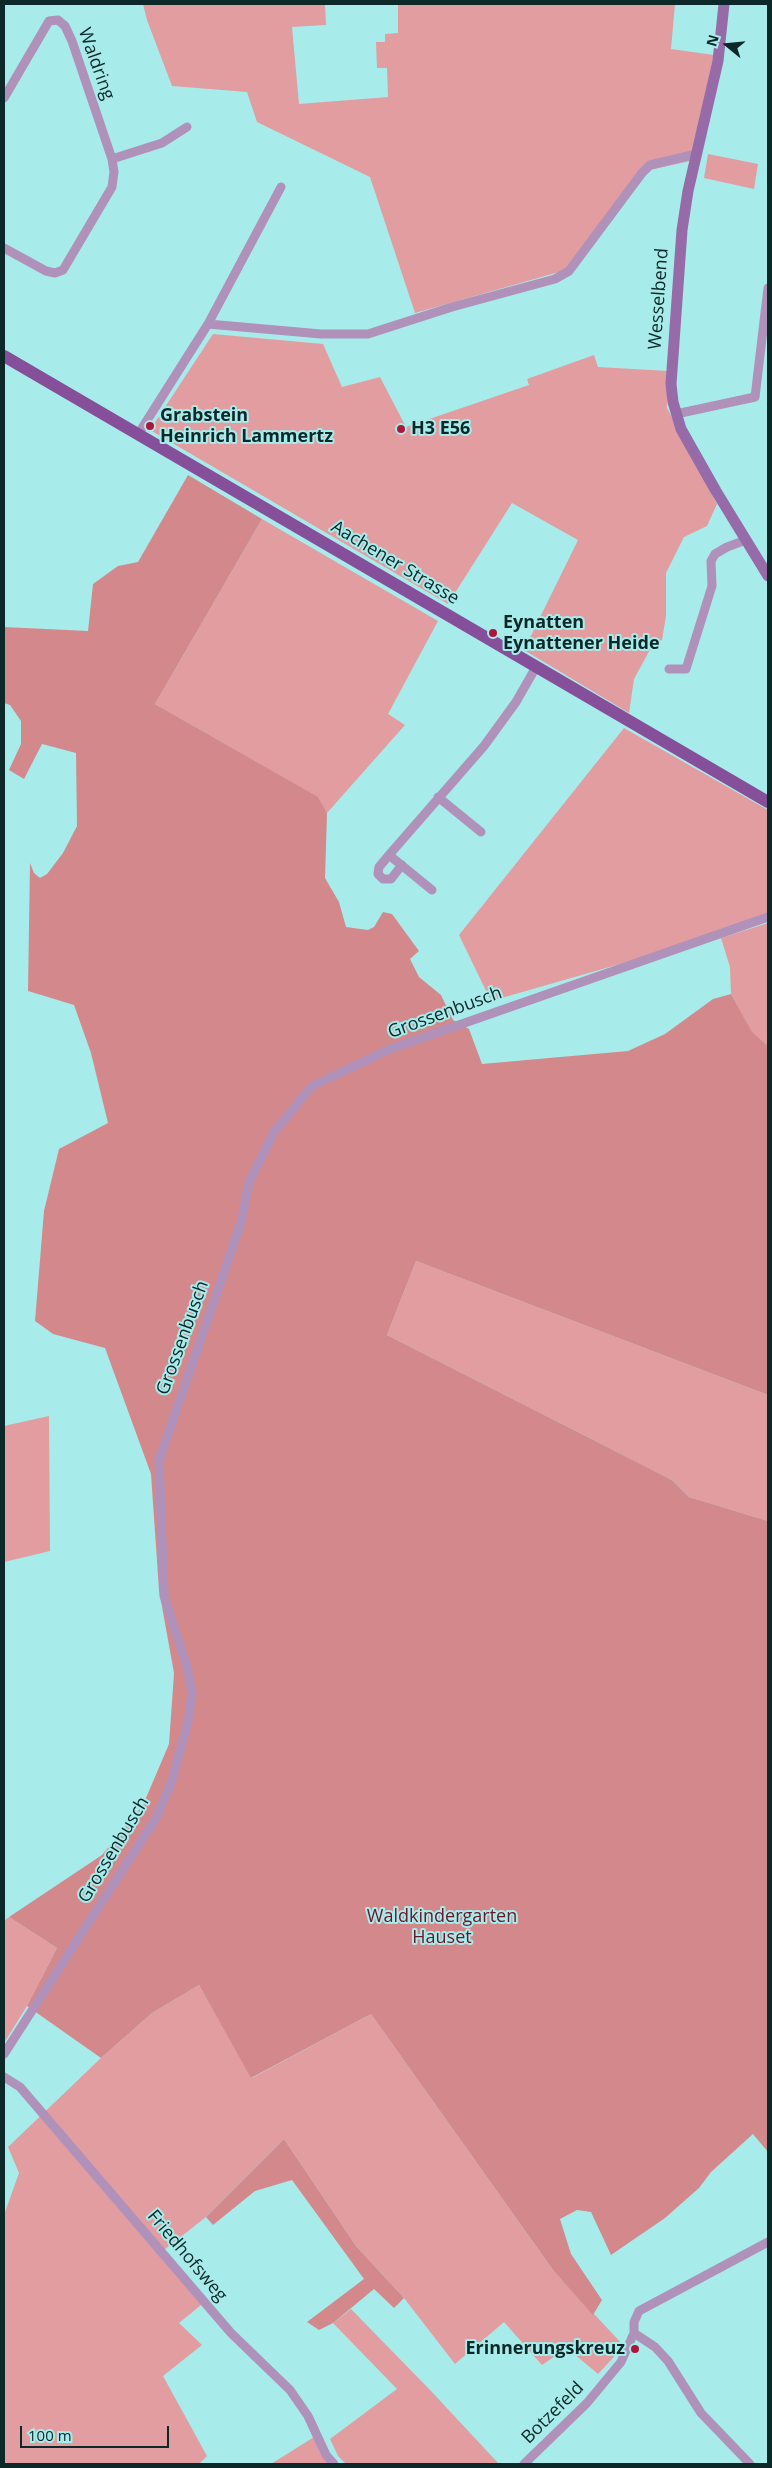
<!DOCTYPE html>
<html>
<head>
<meta charset="utf-8">
<style>
	body { margin:0 }
	#map { position:relative; width:772px; height:2468px; overflow:hidden; background:#a8ebeb; font-family:"Open Sans",sans-serif }
	canvas { display:block }
	.frame { position:absolute; inset:0; border:5px solid #0c2828; pointer-events:none }
	.north { position:absolute; left:702px; top:20px; width:50px; height:50px; -webkit-text-stroke:4px #a8ebeb; paint-order:stroke; rotate:287deg; font-size:14px; font-weight:700; line-height:20px; text-align:center; color:#0c2828 }
	.north::after { content:''; display:block; margin:auto; width:18px; height:22px; background:#0c2828; clip-path:polygon(50% 0,100% 100%,50% 72%,0 100%) }
	.scale { position:absolute; left:20px; top:2426px; width:149px; height:22px; box-sizing:border-box; border:2px solid #0c2828; border-top:0; padding-left:6px; font-size:15px; line-height:18px; white-space:nowrap; color:#0c2828; -webkit-text-stroke:4px #a8ebeb; paint-order:stroke }
</style>
</head>
<body>
<div id="map">
<canvas width="772" height="2468"></canvas>
<div class="frame"></div>
<div class="north">N</div>
<div class="scale">100 m</div>
</div>
<script>
const g = document.querySelector('canvas').getContext('2d');
g.lineJoin = 'round';
function paint(path, color) {
  g.fillStyle = color;
  g.fill(path, 'evenodd');
}
function shape(rows) {
  const path = new Path2D();
  for (const r of rows) {
    path.moveTo(r[0], r[1]);
    for (let i = 2; i < r.length; i += 2) path.lineTo(r[i], r[i + 1]);
  }
  return path;
}
function trace(path, color, width, dash) {
  g.strokeStyle = color;
  g.lineWidth = width;
  g.lineCap = dash ? 'butt' : 'round';
  g.setLineDash(dash || []);
  g.stroke(path);
}
function write(font, color, halo, rows, align = 'center') {
  g.font = font + ' "Open Sans",sans-serif';
  g.lineWidth = 4;
  g.setLineDash([]);
  g.textBaseline = 'middle';
  g.strokeStyle = halo;
  g.fillStyle = color;
  for (const [text, x, y, turn = 0] of rows) {
    g.save();
    g.translate(x, y);
    g.rotate((+turn || 0) * Math.PI / 180);
    g.textAlign = isNaN(turn) ? turn : align;
    if (halo) g.strokeText(text, 0, 0);
    g.fillText(text, 0, 0);
    g.restore();
  }
}
paint(shape([
	[143,4,325,4,326,25,292,27,299,104,388,97,387,68,377,68,376,42,385,42,385,34,398,33,398,4,675,4,671,49,714,55,690,161,650,170,566,270,415,313,370,177,257,122,247,92,172,86,147,20],
	[708,154,758,164,754,189,704,178],
	[213,334,323,344,342,387,380,377,406,427,529,385,527,379,594,355,598,367,668,371,667,408,717,504,707,526,684,537,666,573,666,616,662,640,652,646,634,679,629,713,524,650,578,540,512,503,448,604,150,430],
	[262,519,438,621,388,714,405,725,327,813,317,797,155,704],
	[624,728,768,810,768,917,721,935,491,1001,459,935],
	[768,923,768,1046,752,1033,731,994,730,967,721,938],
	[416,1261,768,1395,768,1521,689,1497,672,1480,387,1335],
	[49,1416,50,1551,4,1562,4,1426],
	[9,1917,57,1948,27,2006,4,2043,4,1921],
	[199,1985,252,2078,371,2014,553,2270,624,2346,598,2374,567,2348,542,2365,504,2322,455,2364,404,2298,356,2246,284,2139,206,2217,164,2250,206,2301,179,2323,202,2345,163,2376,207,2456,199,2464,4,2464,4,2215,19,2173,8,2147,101,2058,152,2013],
	[351,2309,431,2391,499,2464,346,2464,338,2456,330,2439,397,2389,333,2323],
	[314,2437,320,2453,328,2464,271,2464]
]), '#e29da0');
paint(shape([
	[188,475,262,519,155,704,318,797,327,813,325,878,339,902,346,927,368,930,374,927,383,912,392,914,419,951,410,959,419,977,441,995,453,1020,469,1029,482,1064,628,1051,665,1034,713,999,731,994,752,1032,768,1046,768,1395,416,1261,387,1335,672,1480,689,1497,768,1521,768,2152,753,2134,711,2172,699,2188,665,2218,611,2255,591,2212,577,2210,560,2219,571,2254,602,2300,593,2315,553,2270,371,2014,251,2078,199,1985,152,2013,101,2058,27,2006,57,1948,9,1917,102,1855,143,1805,169,1744,174,1673,159,1590,151,1474,105,1348,53,1334,35,1321,44,1211,59,1149,108,1123,91,1053,74,1005,28,991,30,863,34,873,40,878,47,874,63,853,77,826,76,753,42,744,24,779,9,770,21,744,21,721,10,705,4,703,4,627,88,631,93,584,118,566,138,562],
	[284,2139,356,2246,404,2298,394,2308,374,2289,333,2323,319,2330,307,2322,364,2279,292,2180,255,2191,213,2225,206,2217]
]), '#d3898c');
trace(shape([
	[4,98,49,21,58,20,65,26,72,41,112,159,114,172,112,187,63,270,55,273,46,271,4,248],
	[112,159,162,143,187,127],
	[208,324,321,334,368,334,452,307,555,279,569,271,642,173,650,165,696,154],
	[676,414,755,397,768,288],
	[139,433,208,324,281,187],
	[669,669,686,669,712,586,711,561,715,554,727,547,746,540],
	[438,797,481,832],
	[389,855,379,867,378,874,383,879,391,879,402,865],
	[432,890,389,855,484,746,516,702,536,667],
	[4,2054,156,1818,171,1783,188,1722,192,1693,187,1667,164,1596,159,1460,241,1223,249,1182,274,1132,312,1086,390,1049,768,917],
	[4,2077,20,2087,231,2333,290,2390,308,2416,326,2455,334,2464],
	[634,2333,655,2347,668,2361,701,2413,750,2464],
	[524,2464,587,2403,621,2362,634,2333,634,2322,639,2311,768,2242]
]), '#af91ba', 9);
trace(shape([
	[724,4,718,61,688,191,682,230,671,384,673,402,681,429,716,491,768,576]
]), '#976ba8', 11);
trace(shape([
	[4,356,768,802]
]), '#864f9a', 12);
for (const [x, y, r, color] of [
	[150,426,5,"#ac1739"],
	[401,429,5,"#ac1739"],
	[493,633,5,"#ac1739"],
	[635,2349,5,"#ac1739"]
]) {
  const dot = new Path2D();
  dot.arc(x, y, r, 0, 2 * Math.PI);
  g.fillStyle = color;
  g.fill(dot);
  trace(dot, '#a8ebeb', 2);
}
write('18px', '#0c2828', '#a8ebeb', [
	["Waldring",96,64,70],
	["Wesselbend",659,299,-86],
	["Aachener Strasse",395,563,31],
	["Grossenbusch",445,1013,-20],
	["Grossenbusch",183,1338,-70],
	["Grossenbusch",114,1850,-59],
	["Friedhofsweg",187,2256,50],
	["Botzefeld",553,2413,-45]
]);
write('bold 18px', '#0c2828', '#a8ebeb', [
	["Grabstein",160,416],
	["Heinrich Lammertz",160,437],
	["H3 E56",411,429],
	["Eynatten",503,623],
	["Eynattener Heide",503,644],
	["Erinnerungskreuz",625,2349,"right"]
], 'left');
write('18px', '#6d1424', '#a8ebeb', [
	["Waldkindergarten",442,1917],
	["Hauset",442,1938]
]);
</script>
</body>
</html>
